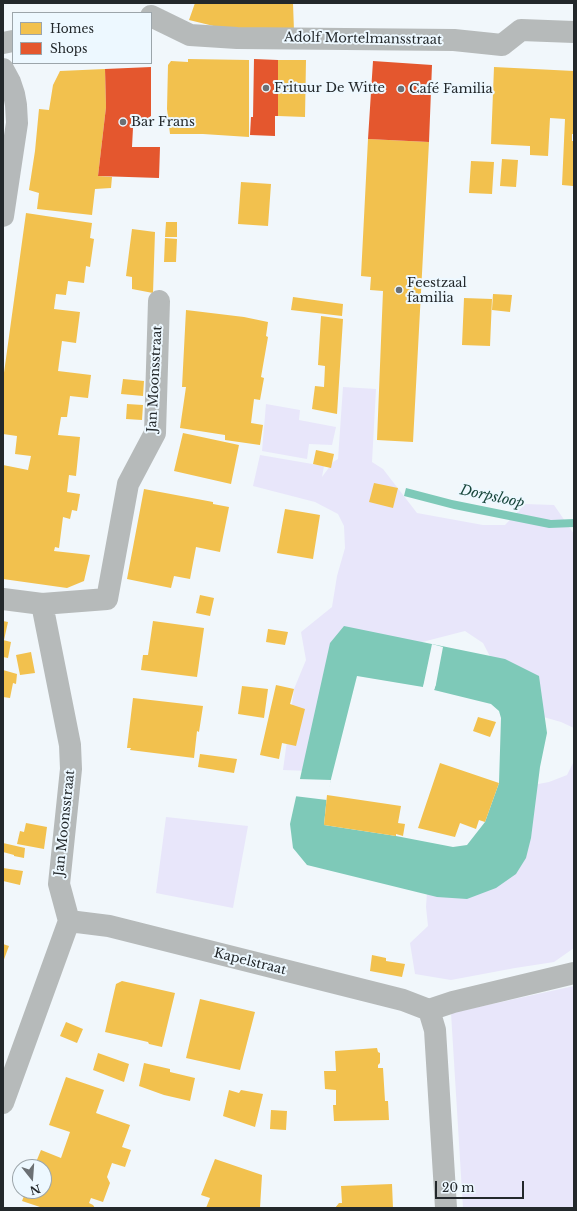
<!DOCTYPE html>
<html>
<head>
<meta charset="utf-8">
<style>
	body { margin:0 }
	#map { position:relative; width:577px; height:1211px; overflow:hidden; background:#f1f7fb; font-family:"Libre Baskerville",serif }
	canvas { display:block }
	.frame { position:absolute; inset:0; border:4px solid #23282b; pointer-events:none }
	.legend { position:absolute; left:12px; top:12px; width:140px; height:52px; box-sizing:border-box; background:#edf8ff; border:1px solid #9ca5aa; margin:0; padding:5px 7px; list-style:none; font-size:12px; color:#23282b }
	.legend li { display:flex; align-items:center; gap:8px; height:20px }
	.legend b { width:20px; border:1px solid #9ca5aa }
	.north { position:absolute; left:12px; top:1159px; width:40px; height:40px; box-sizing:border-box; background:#edf8ff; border:1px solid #9ca5aa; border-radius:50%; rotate:163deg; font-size:11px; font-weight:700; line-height:16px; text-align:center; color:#23282b }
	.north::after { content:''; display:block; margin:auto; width:14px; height:18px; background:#6b7074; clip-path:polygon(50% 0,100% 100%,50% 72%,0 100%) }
	.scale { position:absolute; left:435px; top:1181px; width:89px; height:18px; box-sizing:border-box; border:2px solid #23282b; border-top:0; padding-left:5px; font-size:12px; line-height:14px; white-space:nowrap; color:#23282b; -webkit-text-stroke:3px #edf8ff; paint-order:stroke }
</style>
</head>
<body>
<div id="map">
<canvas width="577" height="1211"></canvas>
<div class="frame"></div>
<ul class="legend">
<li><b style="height:11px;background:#f2c14e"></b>Homes</li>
<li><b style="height:11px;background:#e4572e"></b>Shops</li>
</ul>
<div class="north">N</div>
<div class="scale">20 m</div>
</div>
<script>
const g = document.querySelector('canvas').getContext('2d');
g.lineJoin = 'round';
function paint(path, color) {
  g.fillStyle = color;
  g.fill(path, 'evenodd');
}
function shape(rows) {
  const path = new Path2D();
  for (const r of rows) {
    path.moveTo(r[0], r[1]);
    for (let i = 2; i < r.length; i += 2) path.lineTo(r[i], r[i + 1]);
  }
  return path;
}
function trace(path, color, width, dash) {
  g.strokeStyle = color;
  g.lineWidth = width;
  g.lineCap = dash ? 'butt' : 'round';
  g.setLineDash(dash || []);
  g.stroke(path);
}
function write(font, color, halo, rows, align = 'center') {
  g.font = font + ' "Libre Baskerville",serif';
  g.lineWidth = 4;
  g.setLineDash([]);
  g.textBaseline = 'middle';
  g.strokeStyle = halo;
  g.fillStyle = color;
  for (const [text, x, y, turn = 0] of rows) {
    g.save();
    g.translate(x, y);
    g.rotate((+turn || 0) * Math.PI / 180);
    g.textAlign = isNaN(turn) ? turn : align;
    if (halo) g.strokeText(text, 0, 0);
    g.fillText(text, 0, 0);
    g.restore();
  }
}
paint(shape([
	[343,387,376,389,372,462,383,469,417,513,483,525,505,525,525,504,554,505,574,534,574,728,561,722,540,716,498,672,483,643,465,631,399,648,370,647,309,771,283,770,294,689,306,660,301,632,332,607,337,576,345,548,344,526,338,514,315,502,253,486,260,455,324,466,322,477,333,462,338,459],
	[266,404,300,410,299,420,336,427,332,445,309,444,307,459,262,451],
	[574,761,574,948,554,962,515,968,451,980,415,974,410,943,428,926,426,907,428,877,468,865,533,785,549,782,567,775],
	[166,817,248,826,233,908,156,893],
	[574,986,574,1208,463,1208,451,1013]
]), '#e8e6fa');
paint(shape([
	[406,488,452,500,551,520,574,519,574,527,549,528,454,509,404,496],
	[344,626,505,659,539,676,547,733,540,767,531,838,526,858,516,874,496,888,467,899,437,897,307,865,293,848,290,824,330,643],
	[357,676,423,687,425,681,436,684,434,690,491,704,499,711,501,718,499,783,485,822,467,845,453,847,396,836,324,825,327,795]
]), '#7ec9b8');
paint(shape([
	[432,644,443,647,436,684,434,690,432,689,434,685,426,684,425,688,423,687],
	[298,779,331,780,327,800,294,796]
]), '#f1f7fb');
paint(shape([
	[195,3,293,3,294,31,226,29,189,20],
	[188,59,249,60,249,137,203,134,170,134,167,109,168,65,171,61,188,62],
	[278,60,306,60,305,117,278,116],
	[494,67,574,71,574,134,572,134,572,141,574,141,573,186,562,185,565,119,550,118,548,156,530,155,530,146,491,144],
	[105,69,106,107,98,176,112,177,111,188,95,189,92,215,37,209,39,193,29,190,35,151,39,109,49,110,53,85,60,71],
	[368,139,429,142,413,442,377,440,383,291,370,290,371,277,361,276],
	[502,159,518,160,516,187,500,186],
	[471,161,494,162,492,194,469,193],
	[241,182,271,184,268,226,238,224],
	[26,213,92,223,90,238,94,239,90,267,86,266,84,283,68,281,66,295,56,294,54,309,80,312,76,343,62,341,58,371,91,375,88,398,70,396,67,417,61,417,58,435,80,437,76,476,69,475,67,492,80,494,77,511,72,510,70,519,63,517,59,548,55,547,54,551,90,555,84,581,67,588,3,579,3,465,28,470,31,456,15,454,17,436,3,434,3,380],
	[166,222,177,222,177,237,165,237],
	[132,229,155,232,153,293,132,289,132,277,126,276],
	[165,238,177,239,176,262,164,262],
	[493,294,512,295,510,312,492,310],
	[293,297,343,304,342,316,291,310],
	[464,298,492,299,490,346,462,345],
	[186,310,244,317,268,322,266,336,268,337,261,377,264,378,260,400,254,399,251,423,263,425,260,445,225,440,225,435,180,428,186,387,182,387],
	[321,316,343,319,337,414,312,409,315,386,324,387,325,366,318,365],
	[123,379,144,381,143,396,121,394],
	[127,404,143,405,142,420,126,419],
	[183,433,239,445,231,484,174,471],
	[316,450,334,454,331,468,313,464],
	[374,483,398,488,393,508,369,502],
	[144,489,213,502,213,504,229,507,220,552,196,547,190,579,174,576,171,588,127,579],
	[285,509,320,515,313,559,277,553],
	[200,595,214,598,210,616,196,613],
	[3,621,8,622,4,640,3,640],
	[153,621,204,628,197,677,141,670,143,655,148,655],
	[268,629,288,632,285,645,266,642],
	[3,640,11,642,8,658,3,657],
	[31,652,35,673,20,675,16,655],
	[3,670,17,674,16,684,13,683,10,698,3,697],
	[276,685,294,689,290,704,305,709,296,746,282,743,279,759,260,755],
	[242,686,268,689,264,718,238,714],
	[133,698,203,706,199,732,197,731,194,758,130,750,131,748,127,748],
	[478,717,496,722,490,737,473,731],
	[200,754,237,759,234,773,198,767],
	[440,763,499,783,485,822,479,820,476,829,460,823,455,837,418,828],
	[327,795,401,806,398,823,405,824,403,836,396,834,396,836,324,825],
	[26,823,47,827,44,849,17,844,20,831,24,832],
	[3,843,25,848,24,858,14,856,14,855,3,852],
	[3,868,23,871,20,885,3,881],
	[3,944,9,946,3,962],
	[372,955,386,958,386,961,405,964,402,977,370,971],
	[122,981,175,993,162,1047,149,1044,148,1042,105,1032,116,984],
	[200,999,255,1012,240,1070,186,1058],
	[66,1022,83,1029,77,1043,60,1036],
	[377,1048,378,1052,380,1053,380,1063,378,1065,378,1068,383,1068,385,1101,388,1101,389,1120,334,1121,333,1105,336,1105,336,1090,325,1089,324,1071,336,1071,335,1051],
	[98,1053,129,1064,124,1082,93,1070],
	[144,1063,170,1069,170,1072,195,1078,190,1101,164,1095,139,1086],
	[66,1077,104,1090,96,1113,130,1125,122,1147,131,1150,125,1167,112,1163,107,1177,110,1183,103,1202,91,1198,89,1203,93,1205,95,1208,43,1208,22,1201,26,1191,44,1191,44,1167,34,1167,41,1150,61,1158,70,1132,49,1125],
	[229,1090,239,1093,241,1090,263,1094,255,1127,223,1116],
	[271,1110,287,1111,286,1130,270,1129],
	[215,1159,262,1175,260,1208,233,1207,233,1208,206,1208,210,1198,201,1195],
	[392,1184,393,1208,335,1208,339,1203,342,1203,341,1186]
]), '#f2c14e');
paint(shape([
	[254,59,278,60,278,116,275,116,275,136,250,135,251,117,253,117],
	[373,61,432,65,429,142,368,139],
	[151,67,151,116,133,128,132,147,160,147,159,178,98,176,106,107,105,69]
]), '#e4572e');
trace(shape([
	[151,16,190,35,237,38,454,40,502,45,521,30,574,32],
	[3,43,13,41],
	[3,599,42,604,107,599,128,484,155,433,159,301],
	[69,921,109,926,403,1000,429,1010,453,1002,574,973],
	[429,1010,435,1030,446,1208],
	[3,1103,69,921,59,884,71,769,70,745,42,604]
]), '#b6baba', 22);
trace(shape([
	[3,69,10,82,14,94,16,105,17,123,3,216]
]), '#b5b9ba', 22);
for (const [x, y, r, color] of [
	[266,88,4,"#6b7074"],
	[401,89,4,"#6b7074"],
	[123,122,4,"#6b7074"],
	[399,290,4,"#6b7074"]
]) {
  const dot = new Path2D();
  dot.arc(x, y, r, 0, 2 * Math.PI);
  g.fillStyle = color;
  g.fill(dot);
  trace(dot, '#edf8ff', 1.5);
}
write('13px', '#23282b', '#edf8ff', [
	["Adolf Mortelmansstraat",363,39,1],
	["Jan Moonsstraat",155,379,-87],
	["Jan Moonsstraat",65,823,-84],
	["Kapelstraat",250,962,14]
]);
write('13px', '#23282b', '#edf8ff', [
	["Frituur De Witte",274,88],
	["Café Familia",409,89],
	["Bar Frans",131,122],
	["Feestzaal",407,283],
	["familia",407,298]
], 'left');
write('italic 14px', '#18463b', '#edf8ff', [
	["Dorpsloop",492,497,12]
]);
</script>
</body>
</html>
